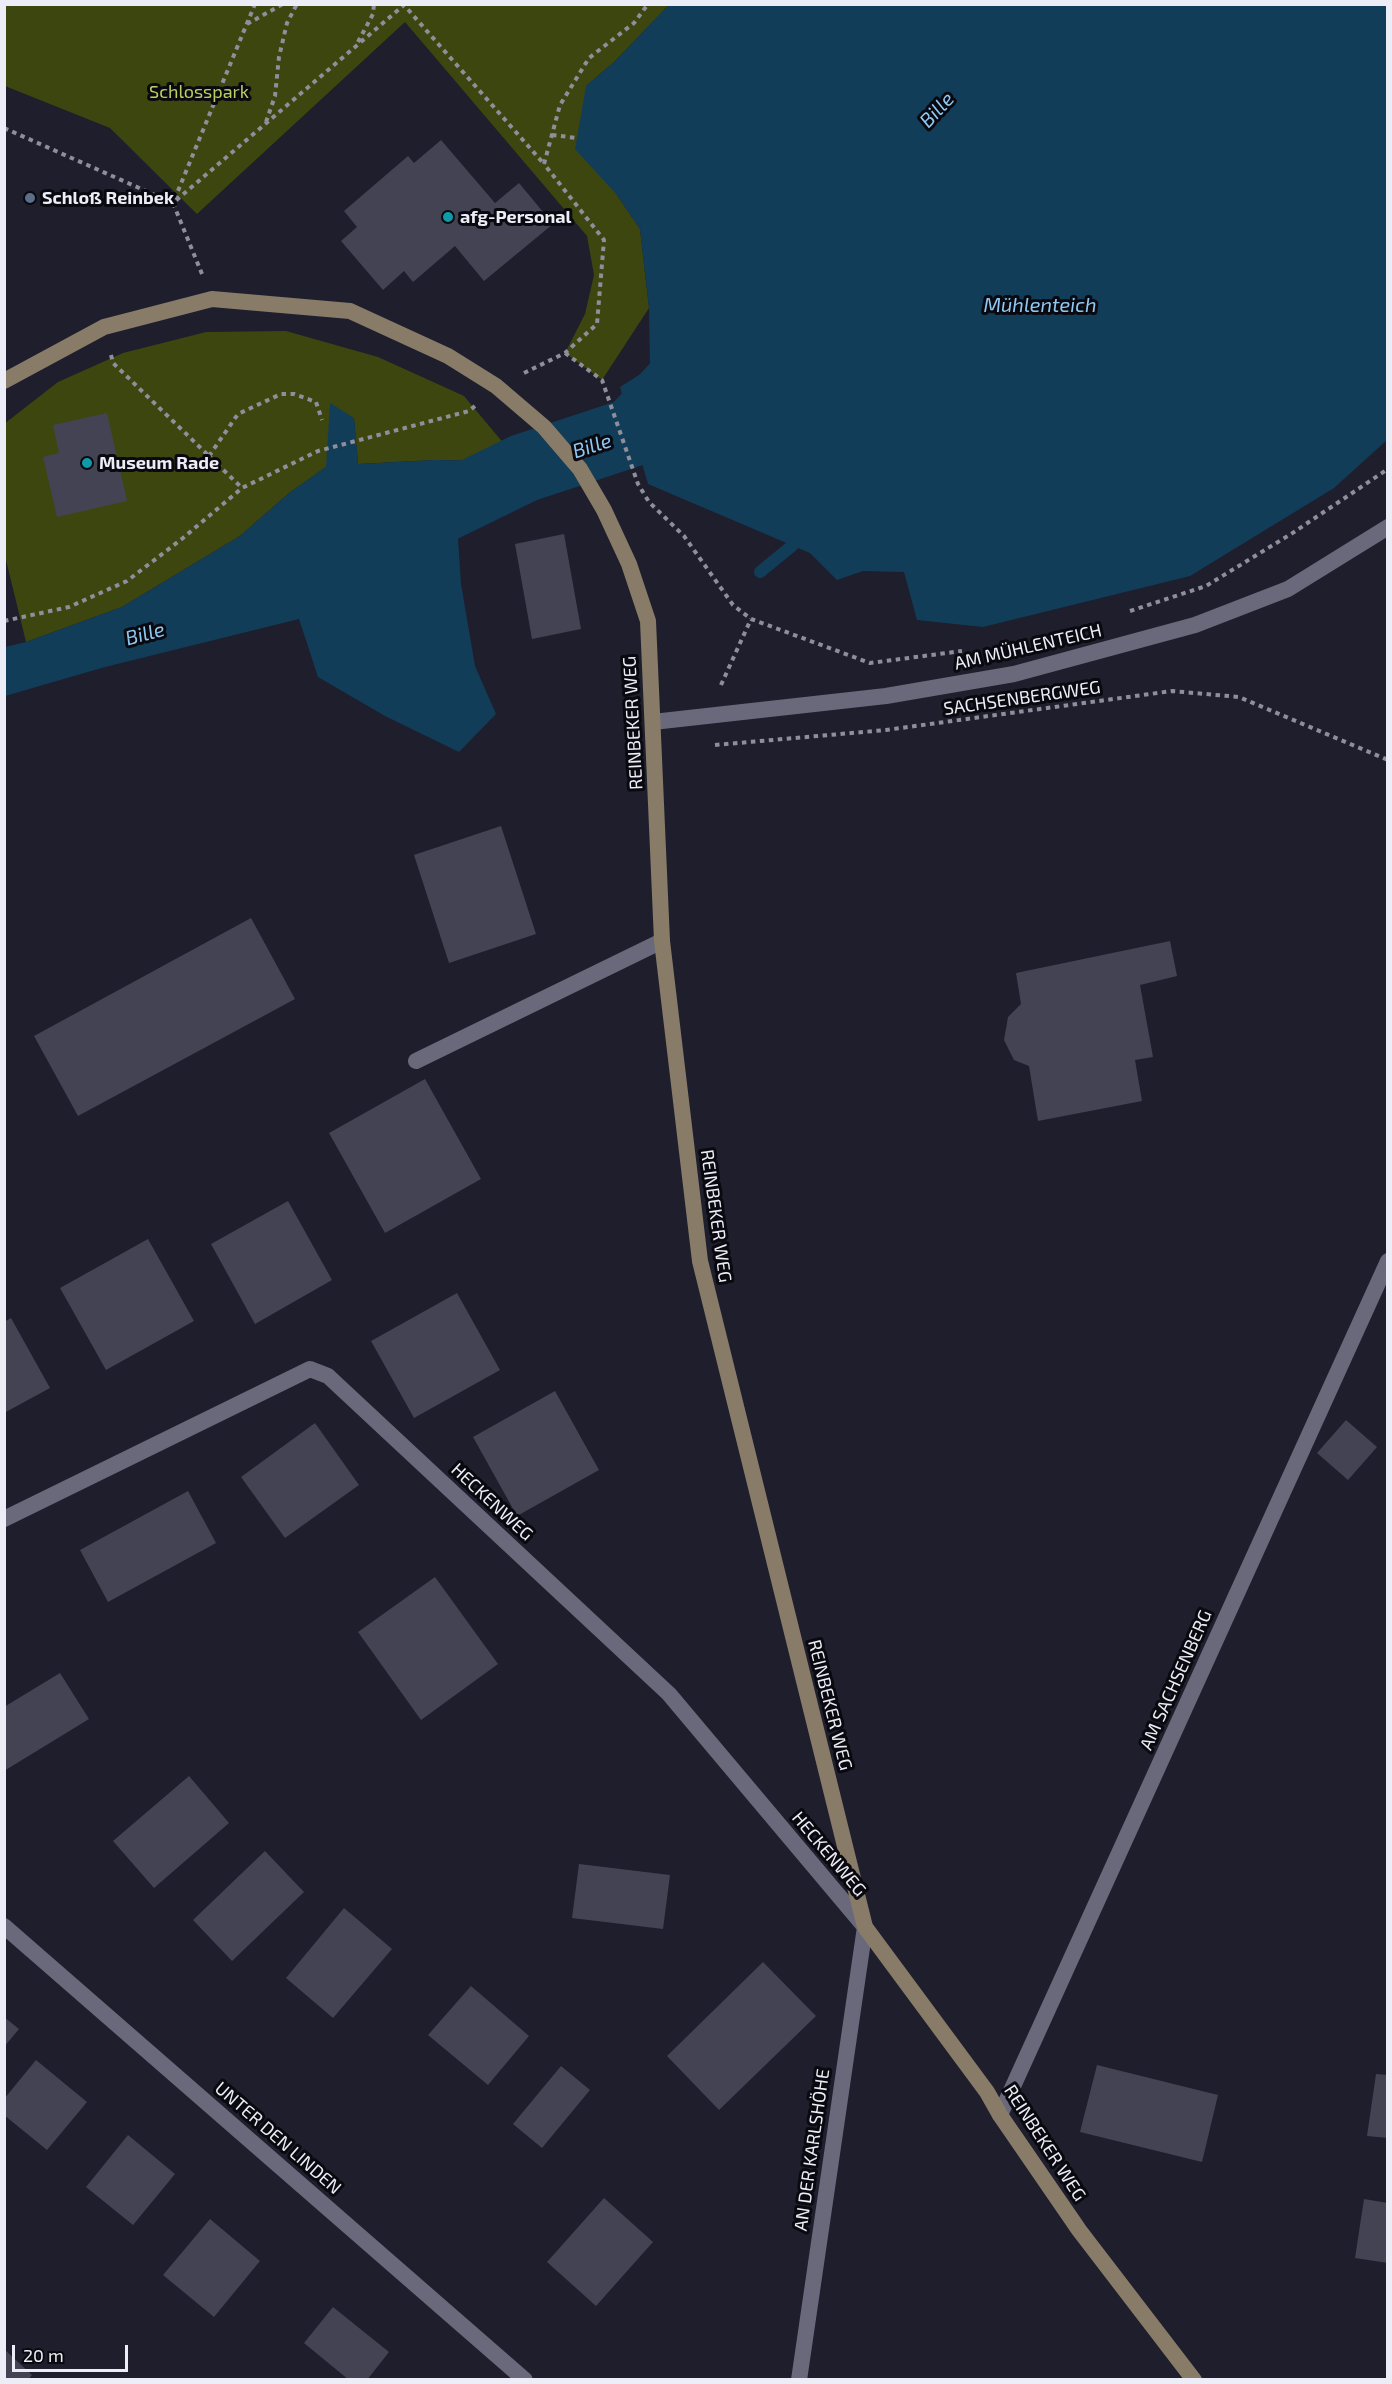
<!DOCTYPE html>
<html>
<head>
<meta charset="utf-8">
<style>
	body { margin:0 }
	#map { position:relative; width:1392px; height:2384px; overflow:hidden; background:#1e1e2d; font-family:"Exo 2",sans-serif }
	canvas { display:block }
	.frame { position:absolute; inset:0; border:6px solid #ecedf7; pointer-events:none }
	.scale { position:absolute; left:12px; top:2345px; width:116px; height:27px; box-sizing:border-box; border:3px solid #ecedf7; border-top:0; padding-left:8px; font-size:18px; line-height:21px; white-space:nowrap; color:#ecedf7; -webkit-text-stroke:4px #09090f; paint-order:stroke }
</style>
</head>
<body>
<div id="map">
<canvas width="1392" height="2384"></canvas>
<div class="frame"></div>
<div class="scale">20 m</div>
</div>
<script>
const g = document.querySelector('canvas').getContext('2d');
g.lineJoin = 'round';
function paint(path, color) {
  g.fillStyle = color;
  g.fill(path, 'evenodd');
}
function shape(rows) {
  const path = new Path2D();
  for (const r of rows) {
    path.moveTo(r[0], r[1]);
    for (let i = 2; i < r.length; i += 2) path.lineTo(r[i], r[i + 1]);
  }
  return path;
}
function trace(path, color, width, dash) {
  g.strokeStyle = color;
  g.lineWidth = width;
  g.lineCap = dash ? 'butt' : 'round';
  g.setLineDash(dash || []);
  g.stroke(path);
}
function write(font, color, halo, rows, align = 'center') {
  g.font = font + ' "Exo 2",sans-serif';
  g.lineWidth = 6;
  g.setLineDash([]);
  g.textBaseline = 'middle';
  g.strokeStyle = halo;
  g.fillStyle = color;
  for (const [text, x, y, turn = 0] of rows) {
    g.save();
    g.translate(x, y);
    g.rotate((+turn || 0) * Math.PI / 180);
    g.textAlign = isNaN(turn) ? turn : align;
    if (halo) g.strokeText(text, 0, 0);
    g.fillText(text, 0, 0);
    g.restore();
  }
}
paint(shape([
	[4,5,669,5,614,62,586,86,617,195,640,229,649,308,602,380,565,353,585,314,594,275,587,236,405,22,197,214,110,128,5,86],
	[286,331,378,357,464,396,515,457,489,461,435,460,358,464,354,418,326,467,289,493,240,536,122,607,26,642,5,556,4,424,58,382,123,353,206,332]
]), '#3d460f');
paint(shape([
	[669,5,1387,5,1387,440,1334,488,1190,576,983,627,917,620,904,572,863,571,837,580,810,553,648,484,620,387,650,368,649,308,640,229,617,195,575,149,586,86,614,62],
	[330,403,354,418,358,464,435,460,489,461,515,457,531,476,472,515,458,538,461,584,475,666,496,714,459,752,385,716,318,677,299,619,105,667,5,696,5,647,26,642,122,607,240,536,289,493,326,467]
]), '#123d58');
trace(shape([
	[760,572,793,545]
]), '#123d58', 12);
trace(shape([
	[438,510,524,468,633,432,697,364]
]), '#123d58', 69);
paint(shape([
	[441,140,495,203,519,183,553,224,484,281,455,246,413,282,404,271,383,290,341,241,357,227,344,211,408,156,414,163],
	[107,413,127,501,57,517,43,457,59,453,53,425],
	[564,534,581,629,532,639,515,544],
	[501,826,536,934,449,963,414,855],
	[251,918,295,999,78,1116,34,1036],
	[1170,941,1177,976,1140,985,1153,1057,1135,1060,1142,1101,1038,1121,1029,1066,1014,1060,1004,1040,1008,1017,1021,1004,1016,973],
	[425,1079,481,1179,385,1233,329,1133],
	[288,1201,332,1280,255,1324,211,1244],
	[148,1239,194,1321,106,1370,60,1288],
	[457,1293,500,1370,414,1418,371,1341],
	[11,1318,50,1388,4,1413,4,1322],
	[555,1391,599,1470,517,1516,473,1437],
	[1346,1420,1377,1447,1348,1480,1317,1453],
	[315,1423,359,1485,285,1538,241,1477],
	[188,1491,216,1543,108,1602,80,1550],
	[435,1577,498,1664,421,1720,358,1632],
	[60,1673,89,1719,4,1771,4,1707],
	[189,1776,229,1823,154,1888,113,1841],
	[265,1851,304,1892,232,1961,193,1920],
	[579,1864,670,1875,663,1929,572,1918],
	[344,1908,392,1949,333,2018,286,1978],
	[763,1962,816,2016,719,2110,667,2056],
	[471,1986,529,2036,488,2085,428,2035],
	[4,2017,19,2029,4,2047],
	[36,2060,87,2102,47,2150,4,2115,4,2099],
	[1097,2065,1218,2095,1202,2162,1080,2132],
	[561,2066,590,2090,542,2148,513,2124],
	[1376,2074,1388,2075,1388,2138,1367,2136],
	[128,2135,175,2174,133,2225,86,2187],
	[604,2198,653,2242,596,2306,547,2262],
	[1364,2199,1388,2203,1388,2263,1355,2258],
	[210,2219,260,2261,214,2317,163,2275],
	[333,2307,389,2352,367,2380,349,2380,304,2343],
	[4,2349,32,2375,28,2380,4,2380]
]), '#434354');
trace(shape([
	[247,24,283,4],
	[358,42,373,14,374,4],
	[266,122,275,96,279,57,287,23,297,4],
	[4,128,173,203,255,4],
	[552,135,577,138],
	[202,274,173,203,404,5,544,164],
	[565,353,602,380,638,484,649,502,684,536,733,605,751,619,870,663,962,651],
	[111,355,113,363,242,488],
	[524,373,565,353,597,324,604,240,544,164,560,105,589,58,634,23,648,4],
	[209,456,238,414,281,394,294,394,316,402,322,420],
	[1130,611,1206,586,1291,534,1388,469],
	[4,621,69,607,127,581,183,538,242,488,318,451,469,411,476,405],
	[721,685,751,619],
	[715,745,886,730,1172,691,1239,697,1388,760]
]), '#8e8f9b', 4, [4.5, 4.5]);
trace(shape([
	[653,722,886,696,1014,674,1195,625,1288,589,1388,527],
	[416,1061,662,941],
	[4,1519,310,1369,328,1376,669,1694,865,1927,799,2380],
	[4,1926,525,2380],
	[1000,2115,1388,1261]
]), '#69697b', 16);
trace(shape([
	[4,381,104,327,212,299,350,311,448,356,496,386,544,427,580,469,604,510,629,564,648,621,662,941,700,1261,865,1927,987,2092,1000,2115,1079,2230,1194,2380]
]), '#887c68', 16);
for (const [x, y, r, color] of [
	[30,198,6,"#5c6f8a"],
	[448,217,6,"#0f9aa8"],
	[87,463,6,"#0f9aa8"]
]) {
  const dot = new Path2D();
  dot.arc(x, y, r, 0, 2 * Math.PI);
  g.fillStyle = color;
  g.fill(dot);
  trace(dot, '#09090f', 2);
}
write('18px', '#bad061', '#09090f', [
	["Schlosspark",199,92]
]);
write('bold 18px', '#ecedf7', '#09090f', [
	["Schloß Reinbek",42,198],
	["afg-Personal",460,217],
	["Museum Rade",99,463]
], 'left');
write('18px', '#ecedf7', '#09090f', [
	["AM MÜHLENTEICH",1028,647,-13],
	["SACHSENBERGWEG",1022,698,-8],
	["REINBEKER WEG",633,723,-93],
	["REINBEKER WEG",716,1216,82],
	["HECKENWEG",492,1502,43],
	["AM SACHSENBERG",1176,1680,-66],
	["REINBEKER WEG",830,1705,76],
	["HECKENWEG",829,1854,50],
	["UNTER DEN LINDEN",278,2138,41],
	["REINBEKER WEG",1045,2143,57],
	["AN DER KARLSHÖHE",812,2150,-82]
]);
write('italic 20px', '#8fc9f3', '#09090f', [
	["Bille",937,110,-47],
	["Mühlenteich",1040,305],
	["Bille",592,446,-18],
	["Bille",145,634,-15]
]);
</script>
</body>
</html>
